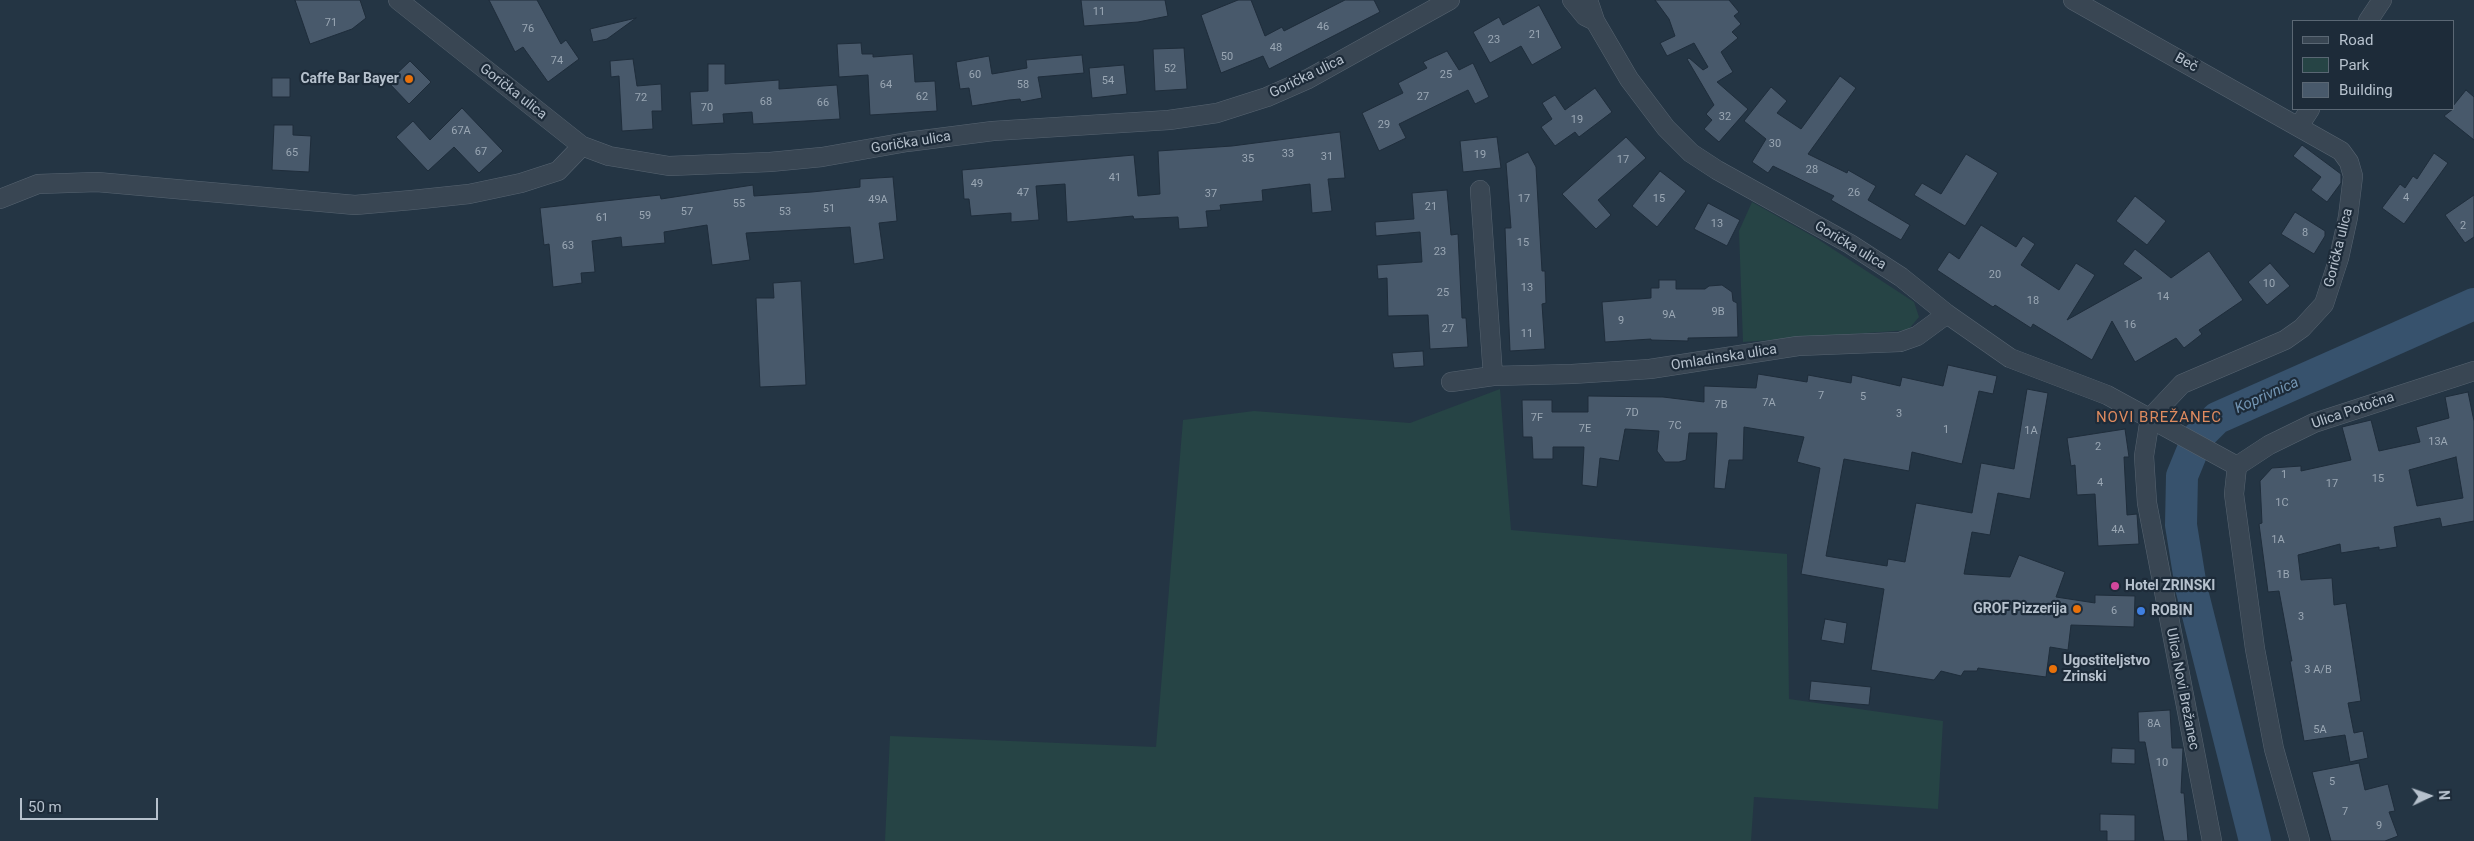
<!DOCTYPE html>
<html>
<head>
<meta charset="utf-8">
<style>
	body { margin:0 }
	#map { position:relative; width:2474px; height:841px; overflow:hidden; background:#243544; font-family:Roboto,sans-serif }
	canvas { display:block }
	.legend { position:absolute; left:2292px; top:20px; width:162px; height:90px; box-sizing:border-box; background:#1d2b39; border:1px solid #5a6774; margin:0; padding:6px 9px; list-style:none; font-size:15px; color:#b6c1cd }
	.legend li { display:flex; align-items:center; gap:10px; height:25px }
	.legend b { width:25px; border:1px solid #5a6774 }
	.north { position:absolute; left:2404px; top:771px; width:50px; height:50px; -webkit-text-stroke:4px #1d2b39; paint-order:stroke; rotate:87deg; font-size:14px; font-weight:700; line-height:20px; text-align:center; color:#b6c1cd }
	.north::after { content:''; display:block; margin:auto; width:18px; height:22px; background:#b6c1cd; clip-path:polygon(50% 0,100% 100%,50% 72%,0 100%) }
	.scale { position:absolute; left:20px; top:798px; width:138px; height:22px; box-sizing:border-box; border:2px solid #b6c1cd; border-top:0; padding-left:6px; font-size:15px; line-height:18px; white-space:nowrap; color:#b6c1cd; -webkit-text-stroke:4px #1d2b39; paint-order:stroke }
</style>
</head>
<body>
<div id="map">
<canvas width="2474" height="841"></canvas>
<ul class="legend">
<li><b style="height:6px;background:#394653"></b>Road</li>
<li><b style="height:14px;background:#264445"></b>Park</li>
<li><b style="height:14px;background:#48596b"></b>Building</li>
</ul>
<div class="north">N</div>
<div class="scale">50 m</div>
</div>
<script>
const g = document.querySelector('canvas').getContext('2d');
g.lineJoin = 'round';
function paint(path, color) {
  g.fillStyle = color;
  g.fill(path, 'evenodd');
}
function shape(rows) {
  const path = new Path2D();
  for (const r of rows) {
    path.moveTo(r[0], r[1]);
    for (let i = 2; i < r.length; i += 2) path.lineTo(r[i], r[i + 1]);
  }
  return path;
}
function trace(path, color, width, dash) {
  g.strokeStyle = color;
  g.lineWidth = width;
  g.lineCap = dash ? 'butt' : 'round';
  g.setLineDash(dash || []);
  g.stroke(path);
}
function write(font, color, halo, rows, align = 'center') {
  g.font = font + ' Roboto,sans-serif';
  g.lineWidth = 4.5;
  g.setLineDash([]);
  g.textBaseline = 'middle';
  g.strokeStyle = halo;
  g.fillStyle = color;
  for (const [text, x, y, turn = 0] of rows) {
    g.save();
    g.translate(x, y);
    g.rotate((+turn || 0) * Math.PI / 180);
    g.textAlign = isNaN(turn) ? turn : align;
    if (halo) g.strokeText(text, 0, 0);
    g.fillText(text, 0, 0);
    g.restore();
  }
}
paint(shape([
	[1752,202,1816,238,1914,302,1919,317,1908,330,1743,342,1739,231],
	[1500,389,1511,530,1787,554,1789,699,1943,721,1938,809,1754,797,1751,841,885,841,890,736,1156,747,1183,420,1254,411,1410,423]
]), '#264445');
trace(shape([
	[2255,841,2191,587,2181,525,2182,476,2198,437,2217,418,2474,304]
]), '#37526d', 32);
const building = shape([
	[295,0,360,0,366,18,352,29,310,44,295,0],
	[489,0,537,0,561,44,566,40,579,59,548,82,523,47,515,52,489,0],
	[1081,0,1165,0,1168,16,1138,22,1084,26,1081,0],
	[1238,0,1251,0,1265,36,1282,27,1284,31,1345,0,1374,0,1380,12,1269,69,1263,56,1221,73,1201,15,1238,0],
	[1655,0,1729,0,1739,12,1734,16,1741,24,1732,32,1738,38,1721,52,1733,72,1717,82,1748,109,1719,142,1704,129,1712,120,1706,114,1714,105,1687,59,1689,58,1703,70,1708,67,1694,43,1667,56,1660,43,1675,36,1669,19,1655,0],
	[1539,5,1562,48,1532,65,1521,46,1490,63,1473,32,1499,17,1503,25,1539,5],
	[636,18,607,39,593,42,590,29,636,18],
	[861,43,862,54,873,54,873,57,913,54,915,82,935,81,937,111,870,115,868,75,839,77,837,44,861,43],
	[1184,48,1187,89,1155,91,1153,49,1184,48],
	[1447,51,1459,70,1473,63,1489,97,1475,104,1468,90,1399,124,1406,138,1379,151,1362,113,1403,93,1398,83,1427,68,1423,62,1447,51],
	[1082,55,1084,73,1038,77,1042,98,1021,102,1020,99,1009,100,972,106,969,88,960,89,956,62,989,56,992,74,1027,68,1026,60,1082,55],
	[633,59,637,86,661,84,662,111,652,111,653,129,622,131,619,76,611,77,610,61,633,59],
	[410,61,431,82,409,104,388,82,410,61],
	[708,64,725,64,725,84,779,80,779,89,837,85,840,119,753,124,752,112,723,114,724,123,692,125,690,92,708,91,708,64],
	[1124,65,1127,94,1092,98,1089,68,1124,65],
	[1840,76,1856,88,1808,154,1847,173,1848,170,1876,186,1868,200,1910,225,1901,240,1831,200,1834,196,1773,166,1768,173,1752,162,1766,139,1744,121,1771,87,1787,101,1777,113,1801,129,1840,76],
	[272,78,290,78,290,97,272,97,272,78],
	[1595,88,1612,112,1579,137,1575,132,1555,146,1541,127,1552,119,1542,103,1555,95,1565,110,1595,88],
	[2466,90,2474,97,2474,140,2444,116,2453,109,2453,106,2466,90],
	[462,108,503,151,479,173,454,147,428,171,396,137,413,121,430,140,462,108],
	[274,125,293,125,293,135,311,136,309,172,272,170,274,125],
	[1340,132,1345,178,1328,179,1332,211,1312,213,1310,184,1262,190,1263,201,1220,205,1221,210,1206,211,1208,227,1179,229,1178,217,1134,219,1133,216,1067,222,1065,184,1036,186,1039,220,1011,222,1011,213,971,216,969,199,964,199,962,170,1134,155,1138,196,1160,194,1158,151,1232,146,1340,132],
	[1497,137,1501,168,1463,172,1460,141,1497,137],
	[1626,137,1646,158,1598,200,1611,215,1596,229,1562,194,1626,137],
	[2302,145,2341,174,2341,183,2327,202,2311,190,2321,177,2293,156,2302,145],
	[1528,152,1536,167,1542,271,1545,271,1546,303,1542,304,1545,349,1510,351,1505,228,1511,228,1506,163,1528,152],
	[2434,153,2448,163,2404,224,2382,208,2400,184,2405,188,2413,176,2417,179,2434,153],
	[1966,154,1998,173,1965,226,1914,195,1922,183,1941,194,1966,154],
	[1660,171,1686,191,1657,227,1632,206,1660,171],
	[893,177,897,221,879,223,884,259,854,264,850,227,746,233,750,260,712,265,707,225,664,232,665,243,622,247,621,237,592,241,595,272,581,273,582,283,553,287,549,244,544,245,540,208,660,195,661,199,753,185,754,196,812,192,860,187,860,179,893,177],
	[1447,190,1451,235,1458,234,1462,318,1466,318,1468,347,1430,349,1428,315,1388,316,1387,278,1378,279,1377,265,1422,262,1420,232,1376,236,1375,222,1414,219,1412,193,1447,190],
	[2474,195,2474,237,2465,243,2445,215,2474,195],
	[2135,196,2166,221,2147,245,2116,221,2135,196],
	[1708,203,1740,220,1727,246,1694,229,1708,203],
	[2295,212,2325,231,2325,236,2314,254,2281,234,2295,212],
	[1981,225,2016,247,2023,236,2035,244,2021,265,2059,290,2076,263,2095,275,2067,320,2142,278,2123,264,2135,249,2171,278,2209,251,2243,300,2199,330,2202,334,2184,348,2176,338,2135,362,2112,321,2092,360,2033,324,2031,328,1995,305,1993,307,1937,270,1949,252,1959,259,1981,225],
	[2270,263,2290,286,2267,305,2248,282,2270,263],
	[1659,280,1676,280,1676,289,1705,289,1709,286,1722,285,1732,292,1733,301,1737,303,1738,337,1688,338,1688,341,1651,340,1651,339,1605,342,1602,302,1651,298,1651,288,1659,288,1659,280],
	[801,281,806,385,760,387,756,298,774,298,773,283,801,281],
	[1423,351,1424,366,1394,368,1392,353,1423,351],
	[1948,365,1997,376,1993,394,1979,391,1962,464,1912,452,1909,471,1844,459,1826,556,1887,566,1888,559,1905,562,1916,503,1972,513,1981,463,2014,469,2027,389,2048,393,2030,499,1998,493,1990,535,1972,532,1964,574,2010,577,2019,555,2065,572,2056,597,2095,603,2095,595,2135,596,2134,627,2071,625,2068,650,2050,647,2046,677,1978,668,1977,671,1964,671,1961,676,1941,671,1934,680,1871,670,1884,589,1801,574,1820,468,1797,462,1804,437,1744,427,1743,460,1729,460,1725,489,1714,488,1717,433,1689,433,1686,460,1679,462,1665,462,1657,451,1659,431,1625,429,1619,461,1600,458,1597,487,1582,485,1584,447,1553,447,1553,459,1533,459,1532,437,1523,437,1522,400,1552,400,1552,412,1588,412,1588,396,1663,397,1704,402,1704,386,1756,388,1758,374,1807,382,1808,375,1851,383,1852,375,1900,386,1902,377,1943,386,1948,365],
	[2468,392,2474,421,2474,521,2442,527,2440,518,2394,527,2397,547,2379,550,2379,547,2341,553,2340,544,2298,555,2301,580,2332,578,2334,605,2346,603,2361,701,2348,703,2354,733,2363,731,2368,758,2350,762,2345,735,2304,741,2290,661,2292,661,2279,591,2268,592,2259,524,2262,523,2260,481,2272,468,2301,466,2301,471,2351,460,2342,427,2371,420,2379,451,2420,442,2416,427,2449,418,2445,397,2468,392],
	[2456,457,2463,498,2417,506,2409,470,2456,457],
	[2125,429,2129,457,2124,457,2127,515,2137,514,2139,544,2098,546,2095,494,2077,495,2075,465,2071,466,2067,438,2125,429],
	[1825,619,1847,623,1844,644,1821,640,1825,619],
	[1811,681,1871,687,1869,705,1809,700,1811,681],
	[2170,710,2172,748,2183,748,2181,793,2184,793,2188,841,2164,841,2145,742,2139,742,2138,712,2170,710],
	[2112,748,2135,749,2135,764,2111,763,2112,748],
	[2359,763,2365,790,2388,784,2395,811,2389,812,2398,836,2385,841,2331,841,2312,772,2359,763],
	[2100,814,2135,815,2135,841,2107,841,2107,831,2100,831,2100,814]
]);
paint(building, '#48596b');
trace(building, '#1f2d3b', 1);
const minor = shape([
	[398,0,582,146,609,156,669,166,770,162,822,157,907,142,993,131,1169,120,1217,113,1267,97,1308,79,1450,0],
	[1572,0,1585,16,1595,21],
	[1588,0,1595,21,1629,79,1666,128,1691,153,1717,170,1850,244,1901,277,1947,314,2010,358,2107,395,2237,466,2234,494,2255,649,2274,749,2300,841],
	[2073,0,2341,151,2349,162,2353,176,2348,217,2339,258,2324,304,2302,328,2285,340,2182,384,2150,418,2144,456,2147,503,2212,841],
	[2368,21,2382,0],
	[2299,126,2310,109],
	[1480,190,1493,376],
	[0,199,38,184,97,182,355,205,412,200,469,194,521,183,558,171,582,146],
	[1451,382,1493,376,1572,374,1650,369,1798,346,1900,342,1917,336,1947,314],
	[2237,466,2269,445,2314,423,2474,371]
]);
trace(minor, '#576471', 20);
trace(minor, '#394653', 19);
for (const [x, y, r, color] of [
	[409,79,5,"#e8710a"],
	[2115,586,5,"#d1479c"],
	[2077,609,5,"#e8710a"],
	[2141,611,5,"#3f7fe0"],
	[2053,669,5,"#e8710a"]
]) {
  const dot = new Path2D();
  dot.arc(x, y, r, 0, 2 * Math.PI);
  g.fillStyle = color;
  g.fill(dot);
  trace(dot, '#1d2b39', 2);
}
write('11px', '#9aa7b4', null, [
	["11",1099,12],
	["71",331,23],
	["46",1323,27],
	["76",528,29],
	["21",1535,35],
	["23",1494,40],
	["48",1276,48],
	["50",1227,57],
	["74",557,61],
	["52",1170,69],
	["60",975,75],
	["25",1446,75],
	["54",1108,81],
	["64",886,85],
	["58",1023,85],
	["62",922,97],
	["27",1423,97],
	["72",641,98],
	["68",766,102],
	["66",823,103],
	["70",707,108],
	["32",1725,117],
	["19",1577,120],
	["29",1384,125],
	["67A",461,131],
	["30",1775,144],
	["67",481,152],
	["65",292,153],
	["33",1288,154],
	["19",1480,155],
	["31",1327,157],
	["35",1248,159],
	["17",1623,160],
	["28",1812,170],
	["41",1115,178],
	["49",977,184],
	["47",1023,193],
	["26",1854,193],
	["37",1211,194],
	["4",2406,198],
	["17",1524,199],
	["15",1659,199],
	["49A",878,200],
	["55",739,204],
	["21",1431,207],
	["51",829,209],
	["57",687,212],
	["53",785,212],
	["59",645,216],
	["61",602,218],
	["13",1717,224],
	["2",2463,226],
	["8",2305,233],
	["15",1523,243],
	["63",568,246],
	["23",1440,252],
	["20",1995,275],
	["10",2269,284],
	["13",1527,288],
	["25",1443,293],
	["14",2163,297],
	["18",2033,301],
	["9B",1718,312],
	["9A",1669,315],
	["9",1621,321],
	["16",2130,325],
	["27",1448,329],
	["11",1527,334],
	["7",1821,396],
	["5",1863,397],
	["7A",1769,403],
	["7B",1721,405],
	["7D",1632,413],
	["3",1899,414],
	["7F",1537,418],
	["7C",1675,426],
	["7E",1585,429],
	["1",1946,430],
	["1A",2031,431],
	["13A",2438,442],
	["2",2098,447],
	["1",2284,475],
	["15",2378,479],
	["4",2100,483],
	["17",2332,484],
	["1C",2282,503],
	["4A",2118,530],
	["1A",2278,540],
	["1B",2283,575],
	["6",2114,611],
	["3",2301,617],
	["3 A/B",2318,670],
	["8A",2154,724],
	["5A",2320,730],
	["10",2162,763],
	["5",2332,782],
	["7",2345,812],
	["9",2379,826]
]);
write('14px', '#b6c1cd', '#1d2b39', [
	["Beč",2186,63,29],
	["Gorička ulica",1307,77,-26],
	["Gorička ulica",513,92,38],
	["Gorička ulica",911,143,-9],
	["Gorička ulica",1850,246,31],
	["Gorička ulica",2339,248,-76],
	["Omladinska ulica",1724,358,-9],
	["Ulica Potočna",2353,411,-19],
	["Ulica Novi Brežanec",2182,689,79]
]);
write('bold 14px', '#b6c1cd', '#1d2b39', [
	["Caffe Bar Bayer",399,79,"right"],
	["Hotel ZRINSKI",2125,586],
	["GROF Pizzerija",2067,609,"right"],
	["ROBIN",2151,611],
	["Ugostiteljstvo",2063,661],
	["Zrinski",2063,677]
], 'left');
write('italic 15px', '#7395b3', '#1d2b39', [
	["Koprivnica",2267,396,-24]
]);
g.letterSpacing = '1px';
write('15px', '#df8b5f', '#1d2b39', [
	["NOVI BREŽANEC",2159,418]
]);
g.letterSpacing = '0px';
</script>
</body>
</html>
